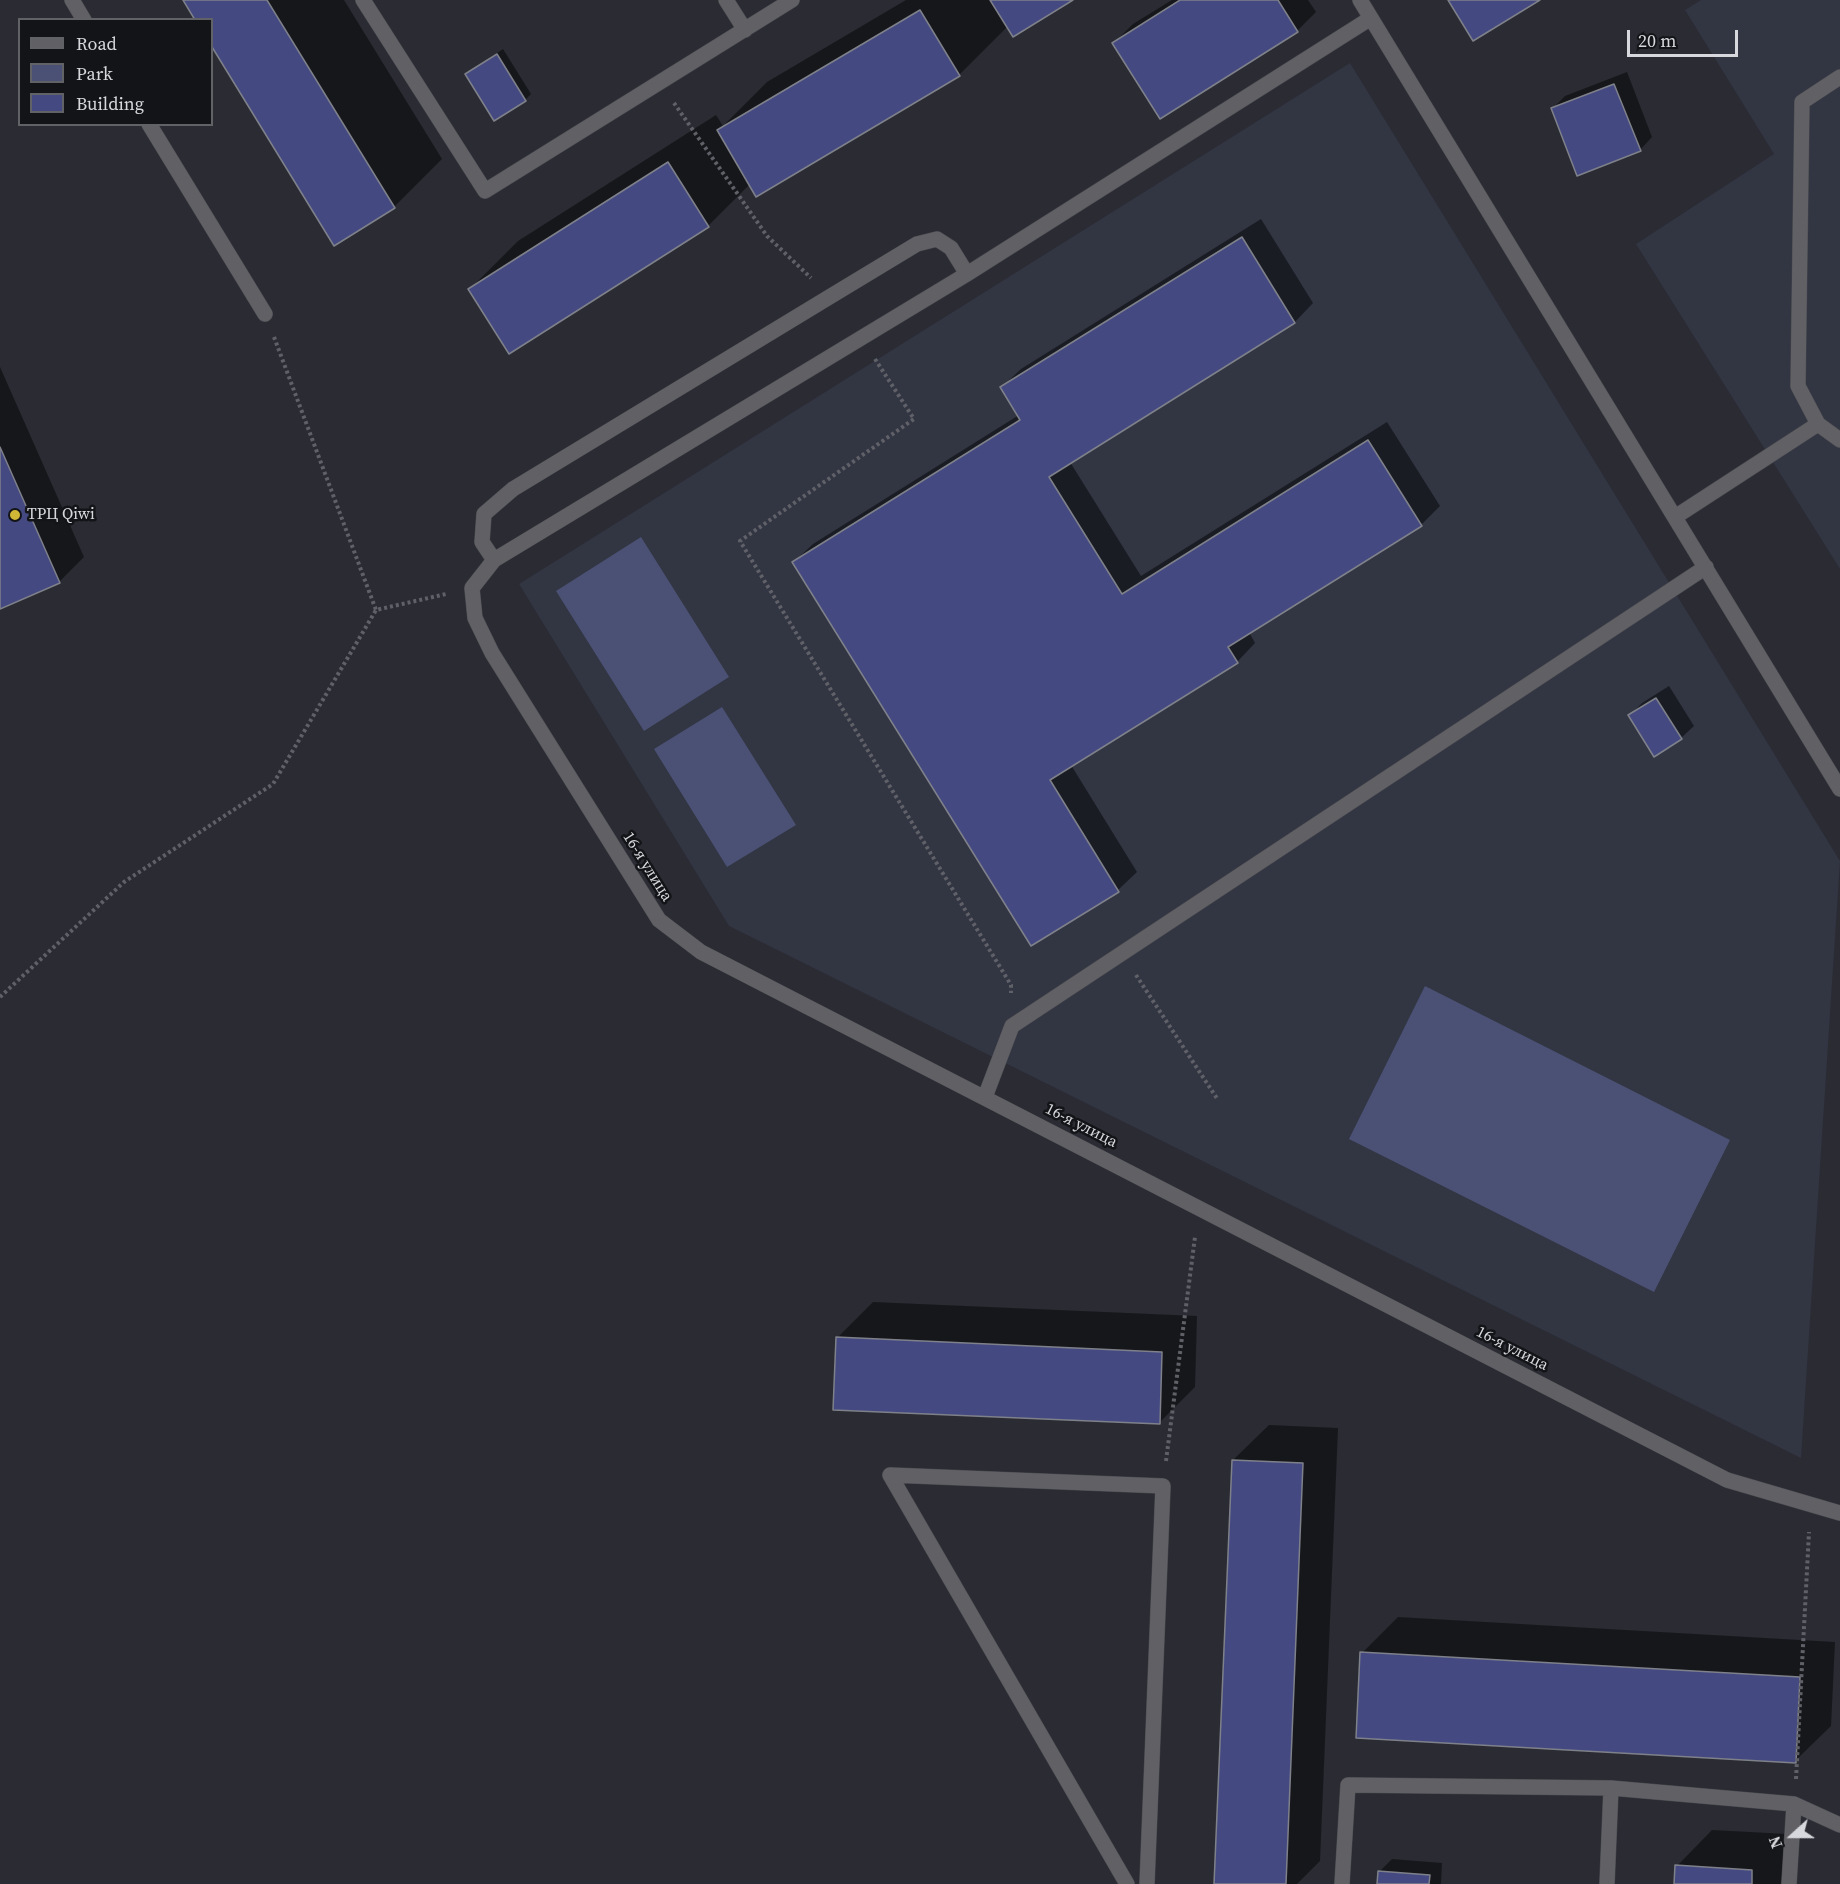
<!DOCTYPE html>
<html>
<head>
<meta charset="utf-8">
<style>
	body { margin:0 }
	#map { position:relative; width:1840px; height:1884px; overflow:hidden; background:#2a2b33; font-family:"Source Serif 4",serif }
	canvas { display:block }
	.legend { position:absolute; left:18px; top:18px; width:195px; height:108px; box-sizing:border-box; background:#131417; border:2px solid #616266; margin:0; padding:8px 10px; list-style:none; font-size:18px; color:#d7d8dd }
	.legend li { display:flex; align-items:center; gap:12px; height:30px }
	.legend b { width:30px; border:2px solid #616266 }
	.north { position:absolute; left:1762px; top:1806px; width:60px; height:60px; -webkit-text-stroke:4px #131417; paint-order:stroke; rotate:249deg; font-size:16px; font-weight:700; line-height:24px; text-align:center; color:#d7d8dd }
	.north::after { content:''; display:block; margin:auto; width:21px; height:27px; background:#d7d8dd; clip-path:polygon(50% 0,100% 100%,50% 72%,0 100%) }
	.scale { position:absolute; left:1627px; top:30px; width:111px; height:27px; box-sizing:border-box; border:3px solid #d7d8dd; border-top:0; padding-left:8px; font-size:18px; line-height:21px; white-space:nowrap; color:#d7d8dd; -webkit-text-stroke:4px #131417; paint-order:stroke }
</style>
</head>
<body>
<div id="map">
<canvas width="1840" height="1884"></canvas>
<ul class="legend">
<li><b style="height:8px;background:#616165"></b>Road</li>
<li><b style="height:16px;background:#4b5174"></b>Park</li>
<li><b style="height:16px;background:#444a81"></b>Building</li>
</ul>
<div class="north">N</div>
<div class="scale">20 m</div>
</div>
<script>
const g = document.querySelector('canvas').getContext('2d');
g.lineJoin = 'round';
function paint(path, color) {
  g.fillStyle = color;
  g.fill(path, 'evenodd');
}
function shape(rows) {
  const path = new Path2D();
  for (const r of rows) {
    path.moveTo(r[0], r[1]);
    for (let i = 2; i < r.length; i += 2) path.lineTo(r[i], r[i + 1]);
  }
  return path;
}
function trace(path, color, width, dash) {
  g.strokeStyle = color;
  g.lineWidth = width;
  g.lineCap = dash ? 'butt' : 'round';
  g.setLineDash(dash || []);
  g.stroke(path);
}
function write(font, color, halo, rows, align = 'center') {
  g.font = font + ' "Source Serif 4",serif';
  g.lineWidth = 5;
  g.setLineDash([]);
  g.textBaseline = 'middle';
  g.strokeStyle = halo;
  g.fillStyle = color;
  for (const [text, x, y, turn = 0] of rows) {
    g.save();
    g.translate(x, y);
    g.rotate((+turn || 0) * Math.PI / 180);
    g.textAlign = isNaN(turn) ? turn : align;
    if (halo) g.strokeText(text, 0, 0);
    g.fillText(text, 0, 0);
    g.restore();
  }
}
paint(shape([
	[1701,0,1840,0,1840,569,1636,244,1774,154,1685,10],
	[1350,63,1840,861,1801,1458,729,926,519,584]
]), '#323542');
paint(shape([
	[641,537,729,677,644,731,556,591],
	[722,707,796,825,727,867,654,749],
	[1425,986,1730,1140,1654,1292,1349,1139]
]), '#4b5174');
paint(shape([
	[184,0,344,0,442,159,394,207,334,244,212,44,212,20],
	[906,0,1070,0,1008,26,959,75,750,184,708,226,510,352,470,289,518,241,716,115,723,126,767,82],
	[1172,0,1308,0,1316,12,1297,31,1114,43,1133,24],
	[503,49,531,94,525,100,467,74],
	[1627,72,1652,137,1640,150,1552,109,1565,96],
	[1261,219,1313,303,1295,322,1070,462,1141,576,1387,422,1440,506,1421,525,1249,632,1255,643,1237,662,1071,765,1137,872,1118,890,1032,944,794,562,813,544,1019,415,1002,387,1021,369],
	[0,367,84,557,59,582,0,608],
	[1669,686,1694,726,1681,738,1630,715,1642,703],
	[873,1302,1197,1316,1195,1387,1159,1423,837,1338],
	[1269,1425,1338,1428,1320,1861,1297,1884,1215,1884,1233,1460],
	[1398,1617,1835,1642,1831,1726,1795,1761,1362,1653],
	[1712,1830,1787,1834,1785,1884,1676,1884,1677,1866],
	[1392,1859,1442,1863,1441,1884,1378,1884,1379,1872]
]), '#0007');
const building = shape([
	[183,0,267,0,395,208,334,246,212,47,212,20,195,20,183,0],
	[990,0,1073,0,1013,37,990,0],
	[1180,0,1278,0,1298,32,1160,119,1112,43,1180,0],
	[1448,0,1540,0,1473,41,1448,0],
	[920,10,960,76,756,197,717,130,920,10],
	[497,54,526,101,494,121,465,74,497,54],
	[1614,84,1641,151,1577,176,1551,108,1614,84],
	[668,162,709,227,509,354,468,289,668,162],
	[1242,237,1295,323,1049,477,1122,594,1368,440,1422,526,1228,647,1238,663,1050,780,1119,892,1031,946,792,562,1020,420,1000,387,1242,237],
	[0,447,60,583,0,609,0,447],
	[1656,698,1682,739,1654,757,1628,715,1656,698],
	[836,1337,1162,1352,1160,1424,833,1410,836,1337],
	[1232,1460,1303,1463,1286,1884,1214,1884,1232,1460],
	[1360,1652,1800,1677,1796,1763,1356,1738,1360,1652],
	[1675,1865,1752,1870,1752,1884,1674,1884,1675,1865],
	[1378,1871,1430,1875,1429,1884,1377,1884,1378,1871]
]);
paint(building, '#444a81');
trace(building, '#7f818a', 1.5);
const minor = shape([
	[72,0,84,20],
	[363,0,485,191,792,0],
	[726,0,745,30],
	[1360,0,1840,789],
	[1371,18,967,274,494,560,472,588,475,618,492,653,659,920,701,952,1727,1480,1840,1513],
	[1840,77,1802,102,1798,386,1818,424,1840,440],
	[149,124,265,314],
	[1675,517,1818,424],
	[494,560,482,542,484,514,513,489,831,296,917,244,937,239,951,248,967,274],
	[985,1097,1012,1026,1706,567],
	[1127,1884,890,1475,1163,1486,1147,1884],
	[1342,1884,1348,1785,1611,1788,1794,1804,1840,1825],
	[1607,1884,1611,1788],
	[1789,1884,1794,1804]
]);
trace(minor, '#46474e', 16);
trace(shape([
	[674,103,767,236,811,278],
	[274,337,376,610],
	[875,359,914,419,740,541,1011,985,1011,993],
	[1136,975,1218,1100],
	[0,997,124,882,273,784,376,610,446,594],
	[1166,1461,1195,1237],
	[1796,1779,1809,1532]
]), '#606168', 4, [3, 3]);
trace(minor, '#616165', 15);
for (const [x, y, r, color] of [
	[15,515,6,"#d1b736"]
]) {
  const dot = new Path2D();
  dot.arc(x, y, r, 0, 2 * Math.PI);
  g.fillStyle = color;
  g.fill(dot);
  trace(dot, '#131417', 2);
}
write('16px', '#d7d8dd', '#131417', [
	["ТРЦ Qiwi",27,515]
], 'left');
write('16px', '#d7d8dd', '#131417', [
	["16-я улица",647,867,58],
	["16-я улица",1081,1126,27],
	["16-я улица",1512,1349,27]
]);
</script>
</body>
</html>
